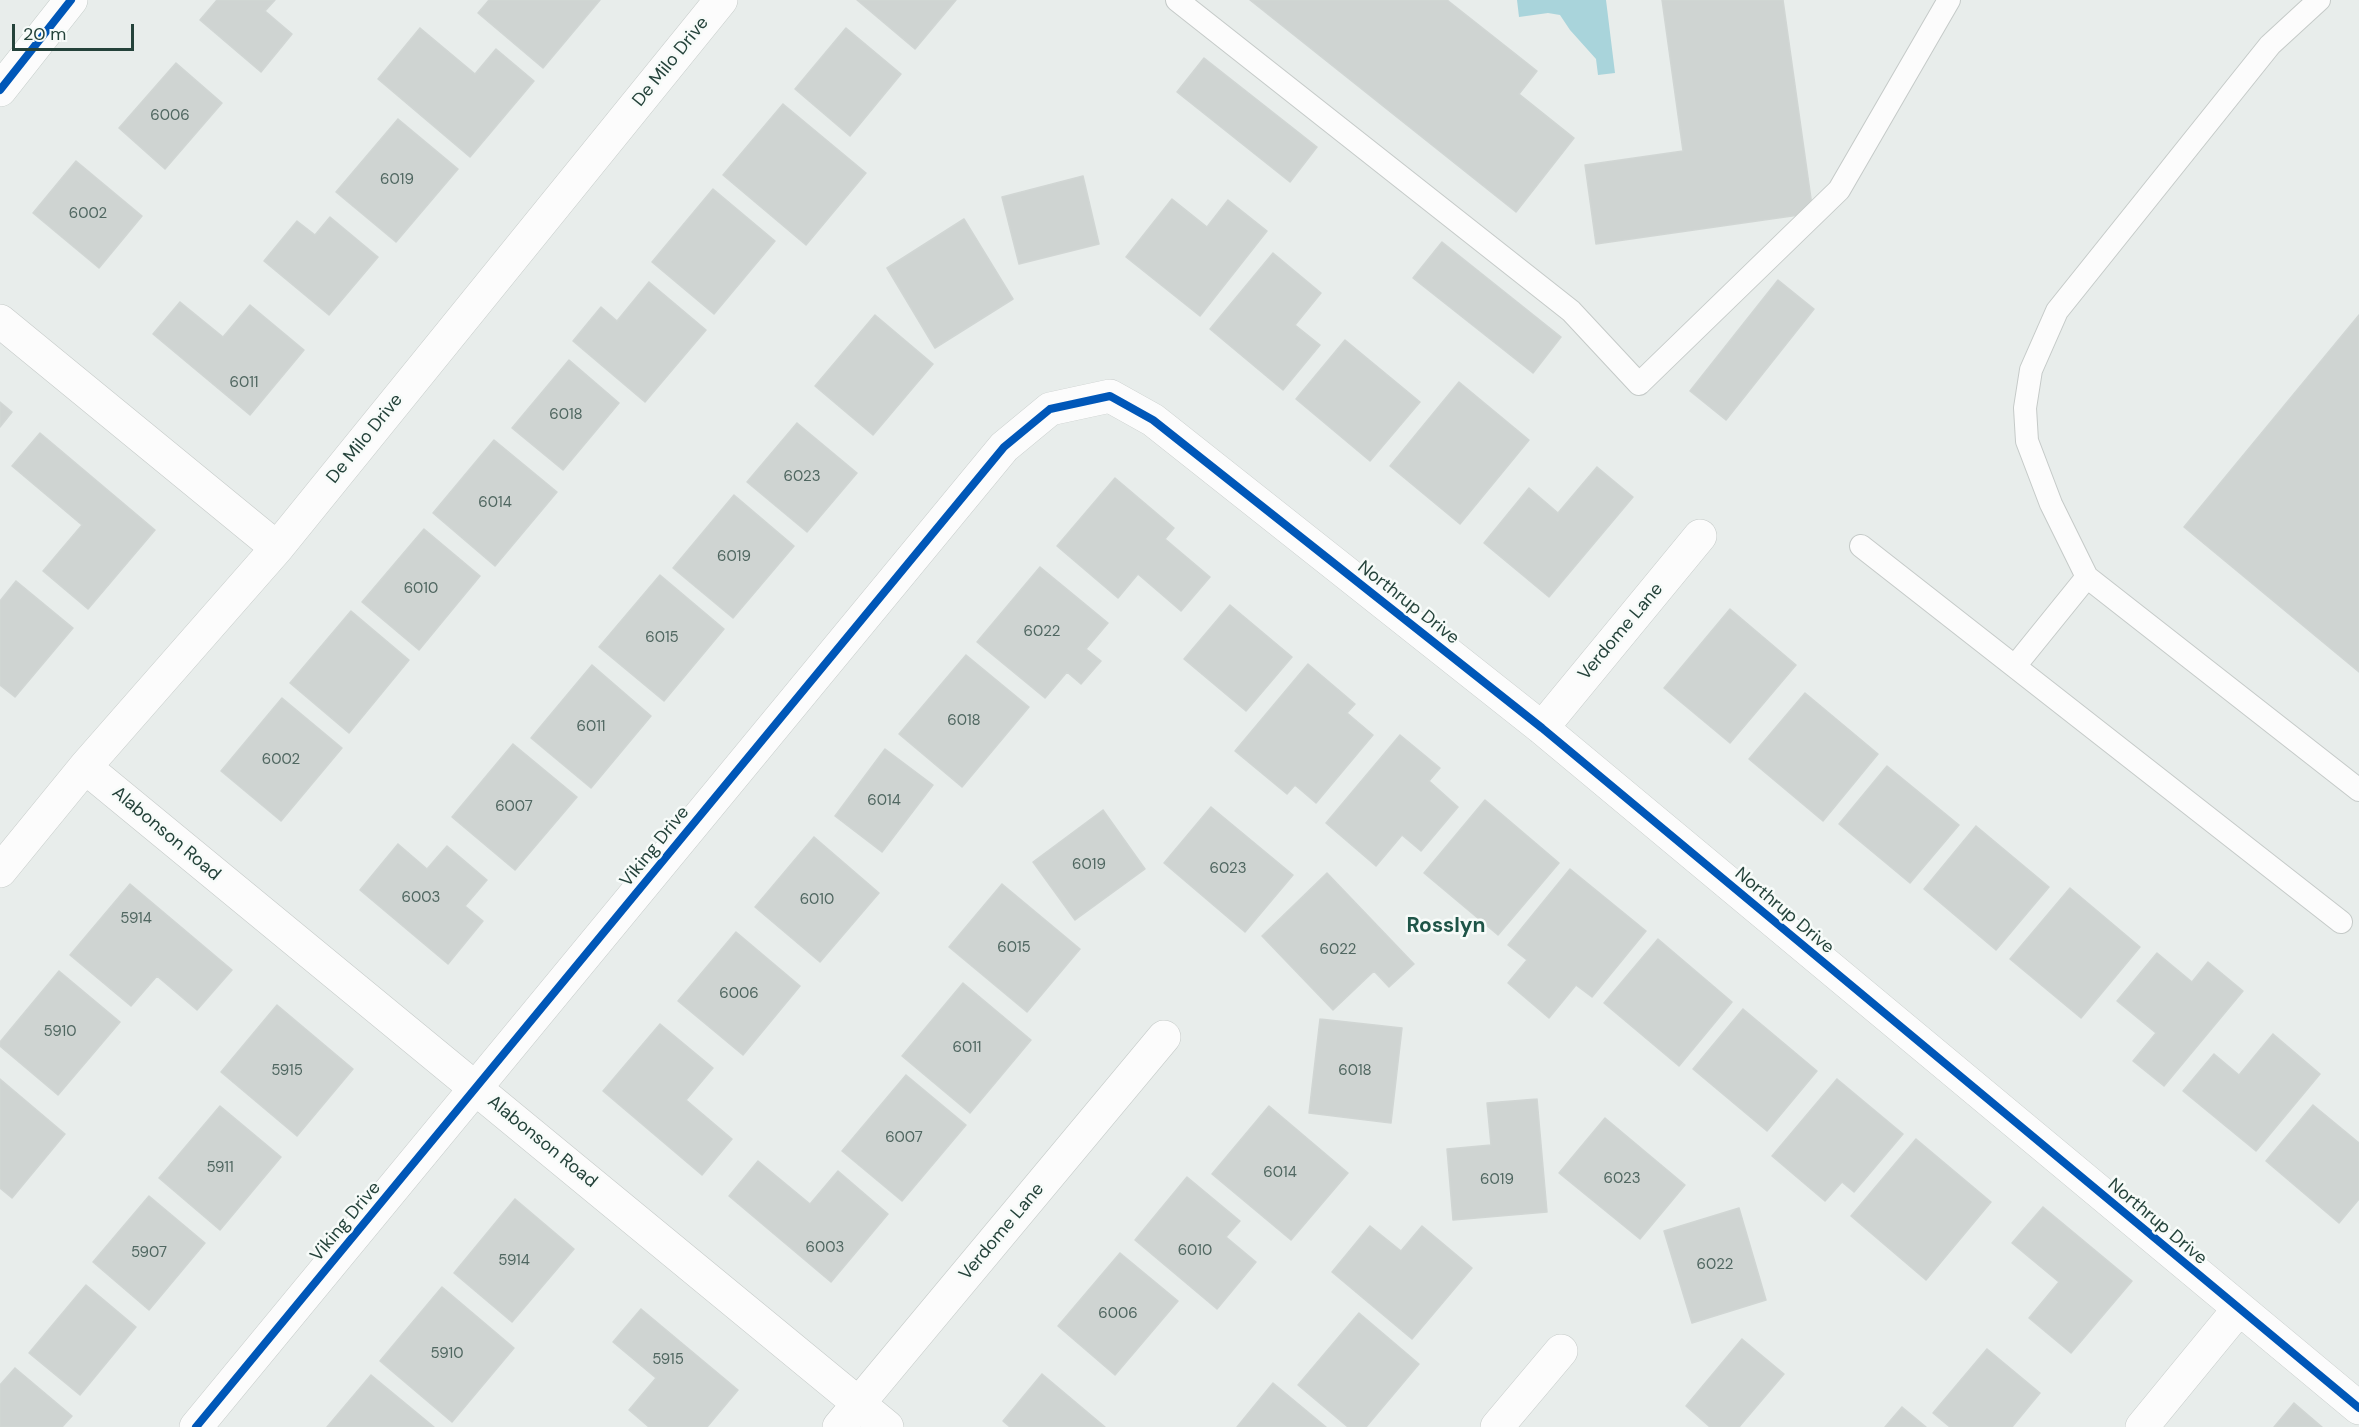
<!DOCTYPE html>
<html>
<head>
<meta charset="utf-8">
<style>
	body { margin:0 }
	#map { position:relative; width:2359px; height:1427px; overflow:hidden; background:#e8edeb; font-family:"DM Sans",sans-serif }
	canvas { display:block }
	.scale { position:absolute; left:12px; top:24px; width:122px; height:27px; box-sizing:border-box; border:3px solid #24423a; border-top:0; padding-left:8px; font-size:18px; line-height:21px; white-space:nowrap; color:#24423a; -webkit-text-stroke:4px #f7fbf9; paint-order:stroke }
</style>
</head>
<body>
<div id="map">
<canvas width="2359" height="1427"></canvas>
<div class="scale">20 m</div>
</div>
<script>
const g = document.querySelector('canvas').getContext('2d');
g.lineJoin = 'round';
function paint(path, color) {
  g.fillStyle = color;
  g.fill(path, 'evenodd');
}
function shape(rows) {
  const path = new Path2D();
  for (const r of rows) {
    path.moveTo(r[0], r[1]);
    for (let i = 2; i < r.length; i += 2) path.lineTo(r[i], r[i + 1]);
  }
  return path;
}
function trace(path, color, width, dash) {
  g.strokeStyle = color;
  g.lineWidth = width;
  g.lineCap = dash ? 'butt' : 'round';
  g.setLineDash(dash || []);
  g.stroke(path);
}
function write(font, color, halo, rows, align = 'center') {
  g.font = font + ' "DM Sans",sans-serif';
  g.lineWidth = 5;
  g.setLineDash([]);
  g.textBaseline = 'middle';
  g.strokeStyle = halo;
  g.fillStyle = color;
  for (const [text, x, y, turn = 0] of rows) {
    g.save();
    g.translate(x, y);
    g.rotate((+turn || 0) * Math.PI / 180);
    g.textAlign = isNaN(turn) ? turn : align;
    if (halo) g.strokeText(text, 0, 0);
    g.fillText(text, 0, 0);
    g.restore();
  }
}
paint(shape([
	[1517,0,1606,0,1615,73,1598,75,1596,59,1570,30,1560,15,1548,13,1519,17]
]), '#a9d4db');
const building = shape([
	[217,0,275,0,265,11,292,34,261,72,200,20,217,0],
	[489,0,600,0,543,68,478,13,489,0],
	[857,0,956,0,915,49,857,0],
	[1250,0,1447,0,1537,71,1519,94,1574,138,1516,212,1250,0],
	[1662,0,1783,0,1813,213,1596,244,1585,165,1683,151,1662,0],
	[420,28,475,74,496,49,534,81,470,157,378,79,420,28],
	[846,28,901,74,850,136,795,89,846,28],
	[1204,58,1317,147,1290,182,1177,92,1204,58],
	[176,63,222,103,165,169,119,128,176,63],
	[783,104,866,173,806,245,723,175,783,104],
	[398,119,458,169,396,242,336,192,398,119],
	[76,161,142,216,99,268,33,213,76,161],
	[1083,176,1099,244,1019,264,1002,197,1083,176],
	[713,189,775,241,714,314,652,262,713,189],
	[1172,199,1207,227,1228,200,1267,231,1200,316,1126,257,1172,199],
	[330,217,378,257,329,315,264,261,297,221,315,235,330,217],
	[964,219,1013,299,935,348,887,268,964,219],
	[1442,242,1561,337,1533,373,1413,278,1442,242],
	[1273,253,1321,293,1295,325,1320,345,1283,390,1210,329,1273,253],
	[1778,280,1814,309,1726,420,1690,391,1778,280],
	[649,282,706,330,645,402,573,341,601,307,617,321,649,282],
	[180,302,223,337,250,305,304,350,250,415,153,334,180,302],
	[875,315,933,364,873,435,815,386,875,315],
	[2359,315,2359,672,2184,527,2359,315],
	[1345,340,1420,402,1370,461,1296,399,1345,340],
	[569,360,619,403,563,470,512,428,569,360],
	[1459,382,1529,440,1460,524,1390,466,1459,382],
	[0,402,12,412,0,427,0,402],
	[797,423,857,473,807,532,747,482,797,423],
	[40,433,155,530,88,609,43,571,82,525,12,466,40,433],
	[494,440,557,492,495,566,433,513,494,440],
	[1597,467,1633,497,1549,597,1484,543,1529,488,1558,513,1597,467],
	[1115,478,1174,528,1165,539,1210,577,1181,611,1138,574,1118,598,1057,546,1115,478],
	[734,495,794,546,733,618,673,568,734,495],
	[424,529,480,576,419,650,362,602,424,529],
	[1040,567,1108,623,1086,649,1101,661,1081,684,1067,672,1045,698,977,642,1040,567],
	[660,575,724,629,664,701,599,647,660,575],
	[16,581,73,628,15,697,0,685,0,601,16,581],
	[1230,605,1292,657,1246,711,1184,659,1230,605],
	[1730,609,1796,665,1730,743,1664,688,1730,609],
	[351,611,409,660,349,733,290,683,351,611],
	[966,655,1029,707,962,787,899,734,966,655],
	[1308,664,1355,704,1347,713,1373,735,1316,803,1295,785,1287,794,1235,751,1308,664],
	[592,665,651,716,591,788,531,738,592,665],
	[1805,693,1878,754,1823,821,1749,759,1805,693],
	[282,698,342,748,281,821,221,771,282,698],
	[1400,735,1440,768,1429,781,1458,807,1421,851,1402,835,1376,866,1326,823,1400,735],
	[513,744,577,797,515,870,452,817,513,744],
	[885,749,933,785,882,852,835,816,885,749],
	[1887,766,1959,825,1910,883,1839,824,1887,766],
	[1485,800,1559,863,1498,935,1424,873,1485,800],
	[1211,807,1293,875,1245,932,1164,863,1211,807],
	[1103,810,1145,869,1075,920,1033,862,1103,810],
	[1976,826,2049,887,1996,950,1924,889,1976,826],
	[814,837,879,893,820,962,755,907,814,837],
	[398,844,427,869,447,846,487,880,465,906,483,921,448,964,360,890,398,844],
	[1570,869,1646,931,1592,997,1576,985,1549,1018,1508,983,1527,960,1508,945,1570,869],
	[1327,873,1414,964,1389,987,1374,971,1333,1010,1262,936,1327,873],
	[130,884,232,970,197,1010,157,976,131,1006,70,955,130,884],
	[1002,884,1080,949,1027,1012,949,947,1002,884],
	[2070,888,2140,947,2081,1018,2010,959,2070,888],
	[736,932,800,986,743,1055,678,1001,736,932],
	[1658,939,1732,1002,1679,1066,1604,1003,1658,939],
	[2157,953,2192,982,2208,962,2243,991,2164,1086,2133,1061,2156,1033,2117,1001,2157,953],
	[59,971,120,1022,58,1095,0,1046,0,1042,59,971],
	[963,983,1031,1040,970,1113,902,1056,963,983],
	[277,1005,353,1069,297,1136,221,1072,277,1005],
	[1743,1009,1817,1071,1767,1131,1693,1069,1743,1009],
	[1320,1019,1402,1028,1391,1123,1309,1113,1320,1019],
	[660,1024,713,1068,686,1100,732,1139,702,1175,603,1091,660,1024],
	[2273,1034,2320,1074,2256,1151,2183,1091,2214,1054,2239,1075,2273,1034],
	[906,1075,966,1125,902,1201,842,1151,906,1075],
	[0,1079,65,1134,12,1198,0,1188,0,1079],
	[1837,1079,1903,1134,1854,1192,1842,1182,1825,1201,1772,1156,1837,1079],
	[1537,1099,1547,1212,1453,1220,1447,1149,1491,1145,1487,1103,1537,1099],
	[2313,1105,2359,1143,2359,1199,2339,1223,2266,1161,2313,1105],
	[220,1106,281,1157,220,1230,159,1178,220,1106],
	[1269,1106,1348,1173,1291,1240,1212,1174,1269,1106],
	[1605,1118,1685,1185,1640,1239,1559,1173,1605,1118],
	[1916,1139,1991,1202,1926,1280,1851,1216,1916,1139],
	[758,1161,810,1204,838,1171,888,1214,831,1282,729,1196,758,1161],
	[1187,1177,1240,1221,1226,1237,1256,1262,1217,1309,1135,1240,1187,1177],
	[149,1196,205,1243,149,1310,93,1262,149,1196],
	[515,1199,574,1249,512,1322,454,1273,515,1199],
	[2043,1207,2132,1281,2071,1353,2029,1318,2059,1282,2012,1243,2043,1207],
	[1739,1208,1766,1300,1692,1323,1664,1231,1739,1208],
	[1370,1226,1401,1251,1422,1226,1472,1268,1412,1339,1332,1272,1370,1226],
	[1120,1253,1178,1301,1115,1375,1058,1326,1120,1253],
	[86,1285,136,1327,80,1395,29,1353,86,1285],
	[442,1287,514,1348,452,1422,380,1361,442,1287],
	[641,1309,738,1390,707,1427,649,1427,629,1410,656,1378,613,1342,641,1309],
	[1359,1313,1419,1364,1366,1427,1348,1427,1298,1385,1359,1313],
	[1742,1339,1784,1374,1739,1427,1710,1427,1686,1406,1742,1339],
	[1987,1349,2040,1393,2012,1427,1950,1427,1933,1413,1987,1349],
	[15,1368,72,1416,62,1427,0,1427,0,1385,15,1368],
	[1042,1374,1105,1427,1010,1427,1003,1421,1042,1374],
	[371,1375,434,1427,327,1427,371,1375],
	[1273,1383,1326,1427,1237,1427,1273,1383],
	[2294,1403,2322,1427,2274,1427,2294,1403],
	[1902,1407,1926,1427,1885,1427,1902,1407]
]);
paint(building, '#cfd4d2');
trace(building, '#d1d6d4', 1.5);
const service = shape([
	[1177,0,1571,311,1639,384,1839,190,1949,0],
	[1861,546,2341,922],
	[2087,577,2051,504,2027,441,2025,408,2031,370,2057,311,2270,45,2319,0],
	[2015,666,2087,577,2359,790]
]);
const minor = shape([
	[0,321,277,548],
	[1542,728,1700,536],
	[85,767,887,1427],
	[0,871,85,767,277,548,721,0],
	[196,1427,1004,447,1050,409,1110,396,1153,420,1542,728,2359,1408],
	[839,1427,1164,1037],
	[1497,1427,1561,1351],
	[2142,1427,2238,1310]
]);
const secondary = shape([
	[0,90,71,0]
]);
trace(service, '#c5cac8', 24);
trace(minor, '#c5cac8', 34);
trace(secondary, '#c3cbc8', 34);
trace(service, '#fcfcfc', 22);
trace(minor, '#fcfcfc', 33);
trace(secondary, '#fcfcfc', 33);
trace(shape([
	[0,90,71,0],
	[196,1427,1004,447,1050,409,1110,396,1153,420,1542,728,2359,1408]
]), '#0057b8', 8);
write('15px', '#506761', null, [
	["6006",170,116],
	["6019",397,180],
	["6002",88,214],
	["6011",244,383],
	["6018",566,415],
	["6023",802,477],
	["6014",495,503],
	["6019",734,557],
	["6010",421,589],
	["6022",1042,632],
	["6015",662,638],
	["6018",964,721],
	["6011",591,727],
	["6002",281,760],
	["6014",884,801],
	["6007",514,807],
	["6019",1089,865],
	["6023",1228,869],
	["6003",421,898],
	["6010",817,900],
	["5914",136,919],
	["6015",1014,948],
	["6022",1338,950],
	["6006",739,994],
	["5910",60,1032],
	["6011",967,1048],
	["5915",287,1071],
	["6018",1355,1071],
	["6007",904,1138],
	["5911",220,1168],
	["6014",1280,1173],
	["6023",1622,1179],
	["6019",1497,1180],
	["6003",825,1248],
	["6010",1195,1251],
	["5907",149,1253],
	["5914",514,1261],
	["6022",1715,1265],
	["6006",1118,1314],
	["5910",447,1354],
	["5915",668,1360]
]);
write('18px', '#24423a', '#f7fbf9', [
	["De Milo Drive",671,62,-51],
	["De Milo Drive",365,439,-51],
	["Northrup Drive",1408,603,38],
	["Verdome Lane",1621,632,-50],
	["Alabonson Road",166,834,40],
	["Viking Drive",655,847,-51],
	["Northrup Drive",1784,911,40],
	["Alabonson Road",542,1142,39],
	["Viking Drive",346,1222,-50],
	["Northrup Drive",2157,1222,40],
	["Verdome Lane",1002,1232,-50]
]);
write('bold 21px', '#1f5548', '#f7fbf9', [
	["Rosslyn",1446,926]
]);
</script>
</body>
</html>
